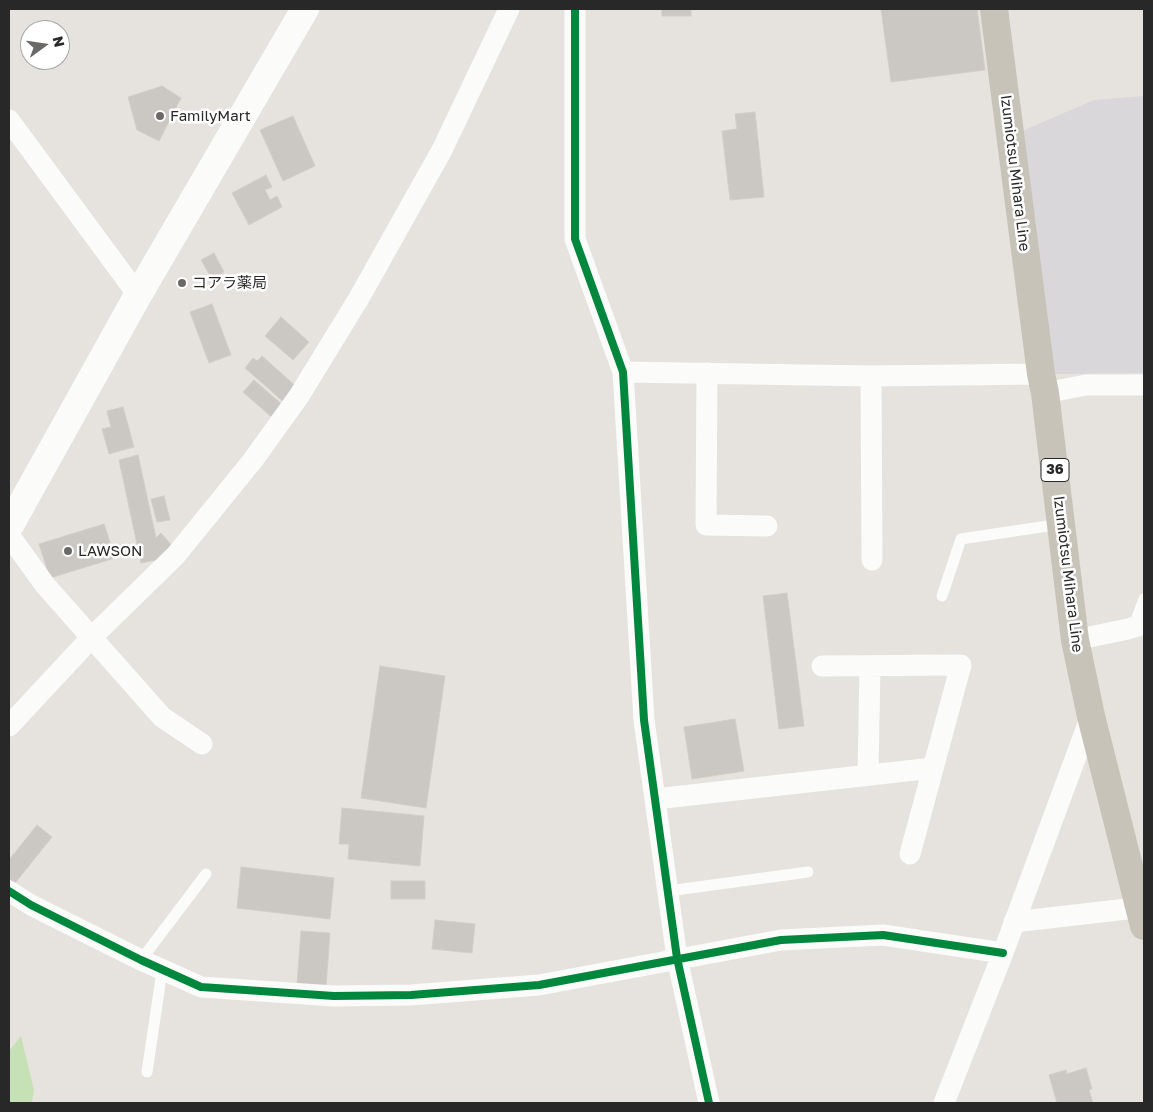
<!DOCTYPE html>
<html>
<head>
<meta charset="utf-8">
<style>
	body { margin:0 }
	#map { position:relative; width:1153px; height:1112px; overflow:hidden; background:#e6e2dd; font-family:"Golos Text",sans-serif }
	canvas { display:block }
	.frame { position:absolute; inset:0; border:10px solid #282828; pointer-events:none }
	.north { position:absolute; left:20px; top:20px; width:50px; height:50px; box-sizing:border-box; background:#fff; border:1px solid #a9a9a9; border-radius:50%; rotate:76deg; font-size:14px; font-weight:700; line-height:20px; text-align:center; color:#282828 }
	.north::after { content:''; display:block; margin:auto; width:18px; height:22px; background:#6a6967; clip-path:polygon(50% 0,100% 100%,50% 72%,0 100%) }
</style>
</head>
<body>
<div id="map">
<canvas width="1153" height="1112"></canvas>
<div class="frame"></div>
<div class="north">N</div>
</div>
<script>
const g = document.querySelector('canvas').getContext('2d');
g.lineJoin = 'round';
function paint(path, color) {
  g.fillStyle = color;
  g.fill(path, 'evenodd');
}
function shape(rows) {
  const path = new Path2D();
  for (const r of rows) {
    path.moveTo(r[0], r[1]);
    for (let i = 2; i < r.length; i += 2) path.lineTo(r[i], r[i + 1]);
  }
  return path;
}
function trace(path, color, width, dash) {
  g.strokeStyle = color;
  g.lineWidth = width;
  g.lineCap = dash ? 'butt' : 'round';
  g.setLineDash(dash || []);
  g.stroke(path);
}
function write(font, color, halo, rows, align = 'center') {
  g.font = font + ' "Golos Text","Noto Sans JP",sans-serif';
  g.lineWidth = 5;
  g.setLineDash([]);
  g.textBaseline = 'middle';
  g.strokeStyle = halo;
  g.fillStyle = color;
  for (const [text, x, y, turn = 0] of rows) {
    g.save();
    g.translate(x, y);
    g.rotate((+turn || 0) * Math.PI / 180);
    g.textAlign = isNaN(turn) ? turn : align;
    if (halo) g.strokeText(text, 0, 0);
    g.fillText(text, 0, 0);
    g.restore();
  }
}
paint(shape([
	[1144,96,1144,373,1053,374,1020,132,1094,100]
]), '#d9d7d9');
paint(shape([
	[21,1036,34,1090,32,1103,9,1103,9,1051]
]), '#c7e1b6');
const building = shape([
	[662,9,691,9,691,16,662,16,662,9],
	[881,9,977,9,985,70,891,82,881,9],
	[162,86,181,98,159,141,137,130,128,97,162,86],
	[755,112,764,197,730,200,722,131,737,129,735,114,755,112],
	[293,116,315,166,283,181,260,130,293,116],
	[266,175,272,187,265,190,270,200,277,196,282,207,249,225,232,193,266,175],
	[214,253,224,272,212,279,201,260,214,253],
	[212,304,231,355,209,363,190,312,212,304],
	[281,317,309,342,293,360,265,336,281,317],
	[262,356,299,389,286,404,245,368,253,358,257,361,262,356],
	[254,380,286,408,275,420,243,392,254,380],
	[123,407,134,447,109,454,102,429,111,427,107,411,123,407],
	[138,455,156,538,161,533,173,547,161,559,141,563,119,460,138,455],
	[164,496,170,520,157,522,151,499,164,496],
	[104,524,115,558,50,578,39,544,104,524],
	[787,593,804,726,779,729,763,596,787,593],
	[380,666,445,676,426,808,361,798,380,666],
	[735,719,744,771,692,779,684,727,735,719],
	[342,808,424,816,420,866,348,859,349,844,339,844,342,808],
	[37,825,52,837,15,883,9,878,9,860,37,825],
	[241,867,334,878,330,919,237,908,241,867],
	[391,881,425,881,425,899,391,899,391,881],
	[435,920,475,924,472,953,432,949,435,920],
	[301,931,330,933,326,987,297,984,301,931],
	[1086,1068,1092,1089,1089,1090,1093,1103,1057,1103,1049,1075,1066,1070,1067,1074,1086,1068]
]);
paint(building, '#cbc8c4');
trace(building, '#d1cec9', 1);
trace(shape([
	[942,596,961,539,1061,524],
	[1134,626,1144,599],
	[668,891,808,872],
	[141,960,206,874],
	[147,1072,162,971]
]), '#fbfbfa', 11);
trace(shape([
	[575,9,575,239,623,372,644,720,677,958,709,1103],
	[9,120,138,295],
	[623,372,871,376,1041,374],
	[707,373,706,525,767,526],
	[871,376,872,560],
	[1045,393,1086,385,1144,385],
	[9,535,45,585,162,717,202,744],
	[1075,640,1128,629,1144,624],
	[822,666,961,665,910,854],
	[9,726,92,637,176,555,253,460,299,396,359,298,442,150,509,9],
	[868,775,870,666],
	[655,799,933,768],
	[9,891,31,905,141,960,201,987,334,996,411,995,539,985,781,940,883,935,1003,953],
	[1014,922,1144,907],
	[944,1103,1003,953,1091,716]
]), '#fbfbfa', 21);
trace(shape([
	[9,527,138,295,305,9]
]), '#fbfbfa', 28);
trace(shape([
	[994,9,1041,374,1045,393,1075,640,1091,716,1144,926]
]), '#c8c3b8', 28);
trace(shape([
	[575,9,575,239,623,372,644,720,677,958,709,1103],
	[9,891,31,905,141,960,201,987,334,996,411,995,539,985,781,940,883,935,1003,953]
]), '#00873e', 8);
for (const [x, y, r, color] of [
	[160,116,5,"#6a6967"],
	[182,283,5,"#6a6967"],
	[68,551,5,"#6a6967"]
]) {
  const dot = new Path2D();
  dot.arc(x, y, r, 0, 2 * Math.PI);
  g.fillStyle = color;
  g.fill(dot);
  trace(dot, '#fff', 2);
}
for (const [x, y, w] of [
	[1055,470,28]
]) {
  const box = new Path2D();
  box.roundRect(x - w / 2, y - 11.5, w, 23, 4);
  g.fillStyle = '#fff';
  g.fill(box);
  trace(box, '#282828', 1);
}
write('bold 14px', '#282828', null, [
	["36",1055,470]
]);
write('15px', '#282828', '#fff', [
	["FamilyMart",170,116],
	["コアラ薬局",192,283],
	["LAWSON",78,551]
], 'left');
write('15px', '#282828', '#fff', [
	["Izumiotsu Mihara Line",1015,173,83],
	["Izumiotsu Mihara Line",1068,574,83]
]);
</script>
</body>
</html>
